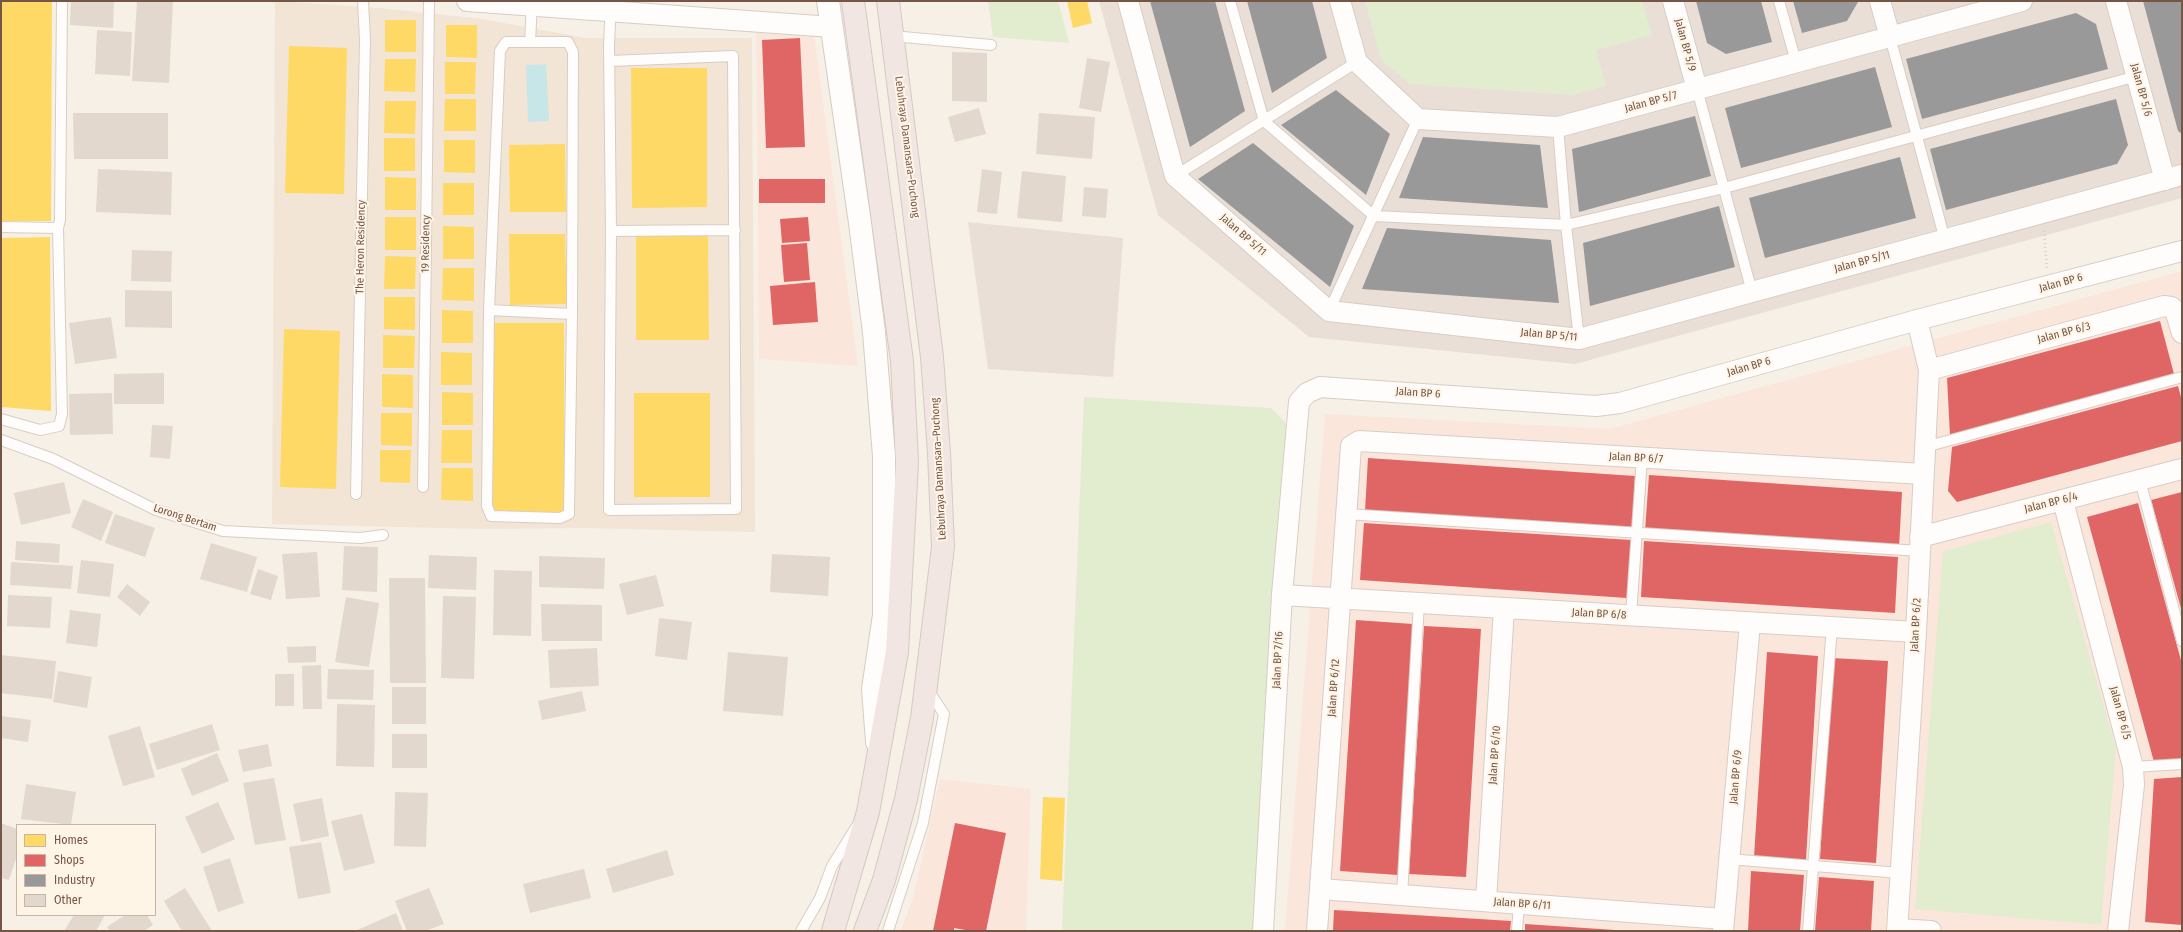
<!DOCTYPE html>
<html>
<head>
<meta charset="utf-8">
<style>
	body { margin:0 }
	#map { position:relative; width:2183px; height:932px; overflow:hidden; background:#f6f0e6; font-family:"Fira Sans Condensed",sans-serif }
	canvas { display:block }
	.frame { position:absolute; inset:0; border:2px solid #755546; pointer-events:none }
	.legend { position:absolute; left:16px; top:824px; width:140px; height:92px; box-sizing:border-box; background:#fff5e7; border:1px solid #c8b5a7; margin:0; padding:5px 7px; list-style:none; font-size:12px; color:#755546 }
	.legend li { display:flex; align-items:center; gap:8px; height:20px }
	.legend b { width:20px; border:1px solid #c8b5a7 }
</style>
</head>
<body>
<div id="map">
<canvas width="2183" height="932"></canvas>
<div class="frame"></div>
<ul class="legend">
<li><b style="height:11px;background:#ffd966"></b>Homes</li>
<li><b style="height:11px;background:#e06666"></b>Shops</li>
<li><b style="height:11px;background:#999"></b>Industry</li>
<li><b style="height:11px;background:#e3d8cd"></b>Other</li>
</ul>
</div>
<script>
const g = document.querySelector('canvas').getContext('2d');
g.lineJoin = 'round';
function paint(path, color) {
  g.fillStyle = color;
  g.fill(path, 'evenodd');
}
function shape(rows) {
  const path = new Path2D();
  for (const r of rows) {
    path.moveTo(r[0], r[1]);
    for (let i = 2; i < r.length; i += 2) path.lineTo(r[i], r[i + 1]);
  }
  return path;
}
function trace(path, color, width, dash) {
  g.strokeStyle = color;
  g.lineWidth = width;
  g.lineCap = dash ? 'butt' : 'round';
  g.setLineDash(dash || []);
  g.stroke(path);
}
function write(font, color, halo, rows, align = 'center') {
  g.font = font + ' "Fira Sans Condensed",sans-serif';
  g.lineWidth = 4;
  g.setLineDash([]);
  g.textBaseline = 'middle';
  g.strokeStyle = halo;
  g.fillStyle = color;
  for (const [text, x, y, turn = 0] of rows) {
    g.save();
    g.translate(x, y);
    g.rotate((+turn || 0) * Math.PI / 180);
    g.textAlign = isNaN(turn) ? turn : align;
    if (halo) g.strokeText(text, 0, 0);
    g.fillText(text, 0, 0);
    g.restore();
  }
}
paint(shape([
	[275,1,380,8,482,19,586,38,752,38,755,532,584,528,484,529,272,524]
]), '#f2e5d5');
paint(shape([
	[756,32,814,35,858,366,759,359],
	[2182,271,2182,931,1285,931,1325,414,1610,429],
	[940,779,1031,789,1026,931,901,931,913,898]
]), '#fbe6db');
paint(shape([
	[1099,1,2182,1,2182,198,1575,364,1309,337,1158,215],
	[968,222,1123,238,1113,377,988,369]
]), '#e9dfd7');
paint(shape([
	[988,1,1058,1,1069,43,993,37],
	[1365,1,1642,1,1652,35,1596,50,1606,86,1572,95,1410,84,1381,60],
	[1084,397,1271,408,1290,427,1253,931,1062,931],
	[2051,522,2116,749,2101,925,1915,909,1943,551]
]), '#e2edcf');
paint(shape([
	[546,64,549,121,528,122,526,65]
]), '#c7e6e7');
paint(shape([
	[1,1,52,1,51,221,1,221],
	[1067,1,1087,1,1092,23,1073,28],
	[385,20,416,20,416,52,385,52],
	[446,25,477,25,477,58,446,57],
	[289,46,347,48,344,194,285,193],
	[385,59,416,59,415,92,384,91],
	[445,62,476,62,475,94,445,94],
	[631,68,707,68,707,207,632,208],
	[445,99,476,99,476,131,444,131],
	[385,101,416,101,415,134,384,133],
	[384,138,415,138,415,171,384,171],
	[444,140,475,140,475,173,444,172],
	[565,144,566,212,510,212,509,145],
	[385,177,416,178,416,210,385,210],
	[443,183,474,183,474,215,443,215],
	[385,217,416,217,416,250,385,250],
	[443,226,474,227,474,259,443,259],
	[509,234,565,234,567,304,510,305],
	[636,236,708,236,709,340,636,340],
	[50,237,51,411,1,407,1,238],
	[385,256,416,257,415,289,384,289],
	[443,268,474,268,474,301,442,300],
	[384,297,415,297,415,330,384,329],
	[442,310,473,311,473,343,442,343],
	[492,323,564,323,564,513,492,512],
	[284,329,340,331,336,489,280,487],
	[383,335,415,336,414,368,383,368],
	[441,352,472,353,472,385,441,385],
	[382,374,413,375,413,408,382,407],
	[442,392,473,393,473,425,442,425],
	[634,393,710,393,710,497,634,497],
	[381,413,412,413,412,446,381,445],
	[442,430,472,430,472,463,441,463],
	[380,450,411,450,410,483,380,482],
	[442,468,473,468,473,501,441,500],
	[1043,797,1065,798,1062,881,1040,879]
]), '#ffd966');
paint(shape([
	[800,38,805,147,766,148,762,40],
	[759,179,825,179,825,203,759,203],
	[808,217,810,241,782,243,780,219],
	[807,243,810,280,784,282,781,245],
	[815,282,818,322,773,325,770,286],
	[2160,321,2174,374,1950,436,1947,378],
	[2178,386,2182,401,2182,441,1957,502,1948,491,1952,447],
	[1368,458,1635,476,1632,528,1365,511],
	[1649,475,1902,492,1899,548,1645,531],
	[2182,492,2182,612,2151,500],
	[2138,503,2182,664,2182,759,2154,762,2087,517],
	[1364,523,1631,540,1627,598,1360,580],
	[1644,541,1898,557,1895,613,1641,597],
	[1356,620,1413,624,1398,875,1340,871],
	[1424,626,1481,629,1466,877,1409,874],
	[1767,652,1818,656,1806,860,1754,857],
	[1832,658,1888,661,1876,863,1820,859],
	[2182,777,2182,925,2145,922,2154,779],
	[955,823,1006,833,986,931,971,931,954,928,954,931,933,931],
	[1751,871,1804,875,1800,931,1748,931],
	[1819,877,1874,881,1871,931,1815,931],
	[1334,910,1511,921,1510,931,1333,931],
	[1525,924,1615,930,1615,931,1525,931]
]), '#e06666');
paint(shape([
	[1150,1,1215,1,1245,111,1190,147],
	[1247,1,1312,1,1327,58,1272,93],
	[1696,1,1761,1,1772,42,1726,54,1707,43],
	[1793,1,1858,1,1858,2,1847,21,1802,33],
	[2143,1,2182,1,2182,134,2178,131],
	[2076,13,2096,24,2108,69,1922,119,1906,59],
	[1875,67,1892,127,1741,168,1725,108],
	[1336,90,1390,134,1366,195,1281,125],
	[2116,99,2128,145,2117,164,1946,210,1930,149],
	[1695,116,1711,176,1579,212,1572,149],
	[1423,137,1540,145,1548,208,1399,198],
	[1253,143,1354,226,1330,287,1198,179],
	[1900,157,1916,218,1765,258,1749,198],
	[1719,206,1735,267,1590,306,1583,243],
	[1387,228,1551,240,1559,303,1362,289]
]), '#999');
paint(shape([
	[71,1,114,1,113,28,70,25],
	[137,1,173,1,169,83,132,81],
	[97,30,132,32,130,76,95,74],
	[952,52,987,53,987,102,952,101],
	[1087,58,1110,62,1101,112,1079,108],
	[979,108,986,134,955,142,948,117],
	[73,113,168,113,168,159,74,159],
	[1039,113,1095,117,1092,159,1036,154],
	[98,169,172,172,171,215,96,212],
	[982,169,1002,172,997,214,977,212],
	[1022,171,1066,176,1062,222,1017,218],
	[1084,187,1108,189,1106,218,1082,216],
	[132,250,172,251,171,282,131,281],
	[125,290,172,291,172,328,125,327],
	[111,317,117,358,75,364,69,323],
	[164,373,164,404,114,404,114,374],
	[112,393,113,434,70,435,69,394],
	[152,425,173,426,170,459,150,457],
	[64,482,71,513,21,525,14,493],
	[83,499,113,512,101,541,71,527],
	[115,514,155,528,145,557,105,543],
	[16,541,60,544,59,563,15,560],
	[211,543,257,557,247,592,200,579],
	[344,546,378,547,377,592,342,590],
	[317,552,320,597,286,599,282,554],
	[772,554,830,557,828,596,770,592],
	[429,555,477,557,476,590,428,588],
	[539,556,605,558,604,589,539,587],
	[81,560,114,564,110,597,77,593],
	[11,562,73,566,71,589,10,585],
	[258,569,278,576,271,600,250,594],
	[494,570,532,571,531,636,493,635],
	[656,575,664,606,627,615,619,584],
	[389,578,425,578,426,683,390,683],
	[127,584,150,602,140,616,117,597],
	[8,595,52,597,50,628,7,626],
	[443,596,476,597,474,679,441,678],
	[346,597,379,603,369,667,335,662],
	[541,604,602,605,602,641,542,641],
	[70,610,101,614,97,647,66,643],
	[659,618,692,622,687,660,655,656],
	[316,646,316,662,288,663,287,647],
	[597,648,599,686,550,688,548,650],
	[728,652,788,657,783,716,723,711],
	[1,655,56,661,52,699,1,693],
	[321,665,322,709,303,709,302,666],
	[328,669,374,670,373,700,327,699],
	[58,671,92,677,87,708,53,702],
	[275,674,294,674,294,706,275,706],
	[392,687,426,687,426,724,392,724],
	[582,691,586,711,542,720,538,701],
	[337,704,375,705,374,767,336,766],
	[1,716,31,720,28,742,1,738],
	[212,724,220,750,157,770,149,744],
	[140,726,155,777,123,786,108,736],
	[392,734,427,734,427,768,392,768],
	[268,744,272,766,243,772,238,750],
	[217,753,229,781,192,796,181,769],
	[274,778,286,840,255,845,243,783],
	[26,784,76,792,71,825,21,819],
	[395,792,428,793,426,847,394,846],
	[322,798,329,836,301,842,293,804],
	[218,802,235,839,202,854,185,817],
	[362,814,375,863,344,871,331,821],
	[1,823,17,829,17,856,9,880,1,878],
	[321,842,331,893,298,899,289,847],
	[667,850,674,875,613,893,606,869],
	[230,858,244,903,218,912,203,867],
	[584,869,591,898,530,913,523,884],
	[185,888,212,931,182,931,164,901],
	[429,888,444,924,425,931,407,931,395,901],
	[396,913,403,931,355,931],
	[74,915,105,915,96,931,64,931],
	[125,915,147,915,153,925,144,931,110,931,107,927]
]), '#e3d8cd');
const lane = shape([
	[1230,1,1264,121,1374,216,1566,225,1724,188,2137,76],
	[1779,1,1796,62],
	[892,36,991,45],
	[1890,37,1945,240],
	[530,42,532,3],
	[610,61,733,56,736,509,609,510,611,231,609,46,611,1],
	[1697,89,1752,292],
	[1558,127,1566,225,1579,339],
	[1175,176,1357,62],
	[1,227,58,228,60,220,62,1],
	[611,231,735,230],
	[489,310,572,314,573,52,568,42,506,42,500,51,489,310,487,506,491,516,560,518,569,514,572,314],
	[1329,311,1418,119],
	[1,419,40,430,59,426,62,414,58,228],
	[1,440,53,459,156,510,223,531,360,538,383,535],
	[1925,447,2182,377],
	[2140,480,2182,641],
	[423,487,429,1],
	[356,494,365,40,363,1],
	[1346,514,1920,551],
	[1631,615,1642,458],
	[2133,767,2182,764],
	[1729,859,1900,873],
	[1402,895,1419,603],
	[801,931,820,898,832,866,857,826],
	[888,931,923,823,944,714,928,690],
	[1517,931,1519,904],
	[1808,931,1832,627]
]);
const street = shape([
	[467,1,832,27],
	[1128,1,1175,176,1329,311,1579,339,2182,175],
	[1340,1,1357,62,1418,119,1558,127,2022,1],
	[1673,1,1697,89],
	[1880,1,1890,37],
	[2116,1,2165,180],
	[1929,370,2164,306,2171,307,2175,310,2182,333],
	[2063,501,2133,767,2134,785,2118,931],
	[1920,537,2182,469],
	[1282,595,1916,632],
	[1320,889,1724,919],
	[1486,901,1504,608],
	[1897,929,1931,931],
	[1263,931,1282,595,1299,402,1307,393,1320,387,1596,406,1620,403,1917,320,2182,251],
	[1317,931,1351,446,1359,441,1923,474],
	[1723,931,1750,623],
	[1897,931,1916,632,1929,370,1917,320]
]);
const secondary = shape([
	[828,1,860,223,874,332,884,456,884,615,873,689,877,742]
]);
const highway = shape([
	[833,931,868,812,897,652,907,462,902,361,853,1],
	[865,931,884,880,906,799,922,718,943,547,939,453,932,357,888,1]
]);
trace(lane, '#d8cdc4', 12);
trace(street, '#d8cdc4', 22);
trace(secondary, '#d7ccc2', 24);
trace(highway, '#d5cac3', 24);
trace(shape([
	[2044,231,2047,268]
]), '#dad0ca', 2.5, [1, 3]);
trace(lane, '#fefdfb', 10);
trace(street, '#fefdfb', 20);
trace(secondary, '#fefdfb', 22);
trace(highway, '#f1e6e2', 22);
write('11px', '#755546', '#fff5e7', [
	["Jalan BP 5/9",1685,45,75],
	["Jalan BP 5/6",2141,90,75],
	["Jalan BP 5/7",1651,102,-15],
	["Lebuhraya Damansara–Puchong",907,147,83],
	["Jalan BP 5/11",1243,235,41],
	["19 Residency",426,244,-89],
	["The Heron Residency",361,247,-89],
	["Jalan BP 5/11",1862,262,-15],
	["Jalan BP 6",2061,283,-15],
	["Jalan BP 6/3",2064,333,-15],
	["Jalan BP 5/11",1549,335,5],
	["Jalan BP 6",1749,367,-16],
	["Jalan BP 6",1418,393,4],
	["Jalan BP 6/7",1636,458,3],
	["Lebuhraya Damansara–Puchong",939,469,-93],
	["Jalan BP 6/4",2051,503,-14],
	["Lorong Bertam",185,518,18],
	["Jalan BP 6/8",1599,614,3],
	["Jalan BP 6/2",1916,625,-87],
	["Jalan BP 7/16",1278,660,-87],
	["Jalan BP 6/12",1334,688,-86],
	["Jalan BP 6/5",2120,713,75],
	["Jalan BP 6/10",1495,755,-86],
	["Jalan BP 6/9",1736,777,-85],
	["Jalan BP 6/11",1522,904,4]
]);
</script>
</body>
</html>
